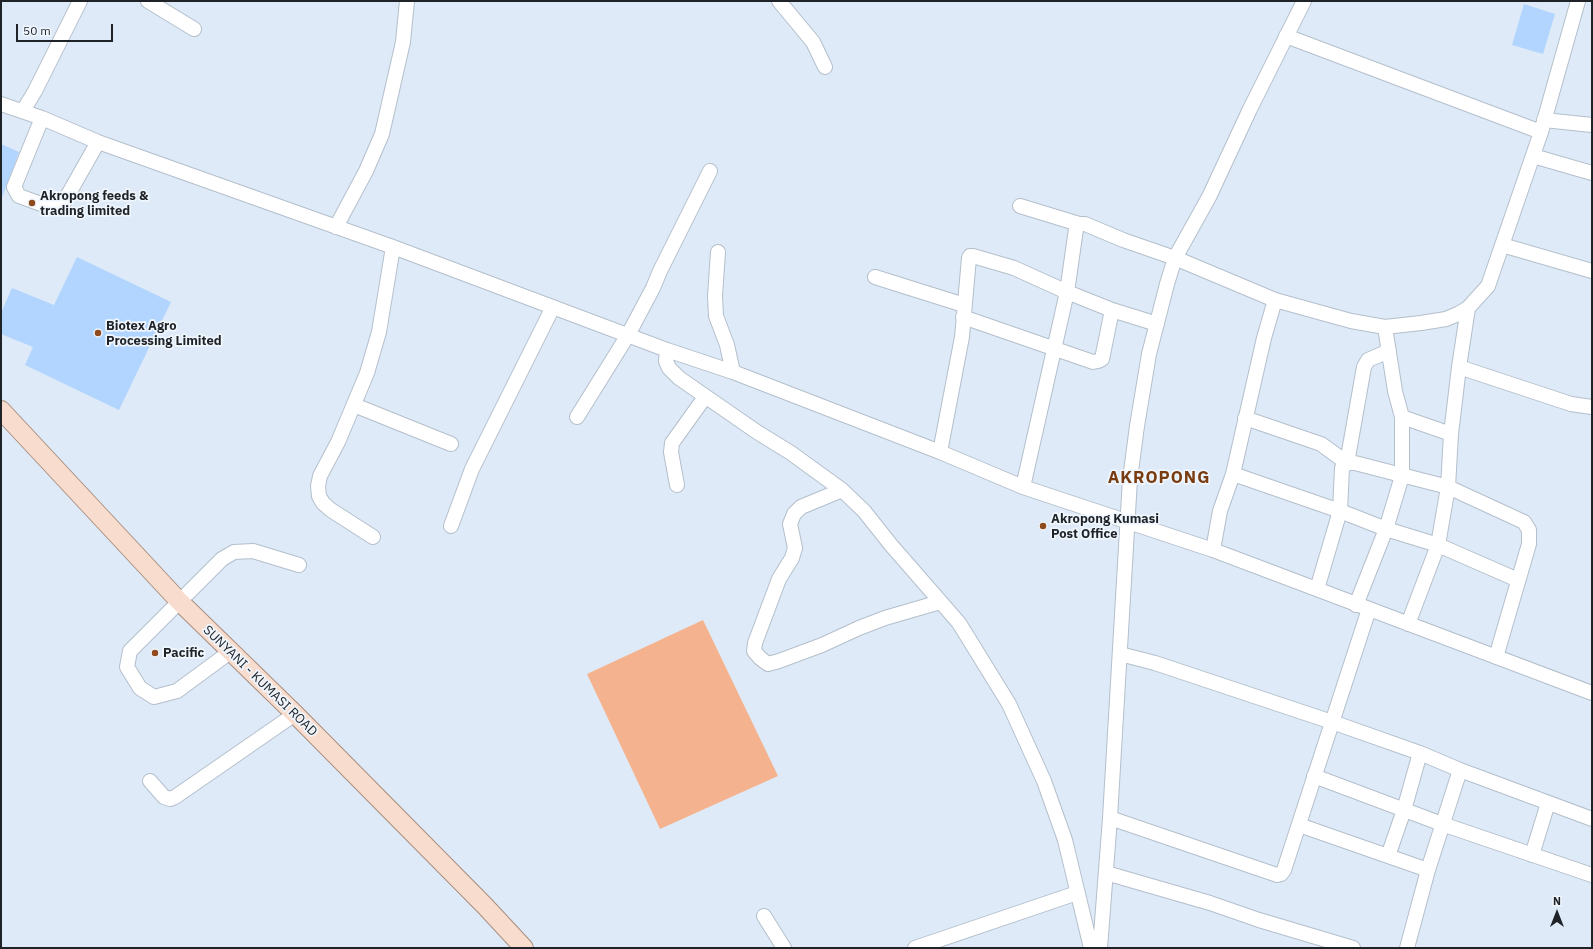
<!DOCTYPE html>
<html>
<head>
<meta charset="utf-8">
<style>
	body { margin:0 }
	#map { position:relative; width:1593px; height:949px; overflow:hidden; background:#deeaf7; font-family:"IBM Plex Sans",sans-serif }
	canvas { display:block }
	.frame { position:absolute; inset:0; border:2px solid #1f2328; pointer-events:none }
	.north { position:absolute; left:1537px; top:893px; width:40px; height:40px; -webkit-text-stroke:3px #eff6fe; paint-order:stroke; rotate:0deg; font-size:11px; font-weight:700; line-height:16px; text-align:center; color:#1f2328 }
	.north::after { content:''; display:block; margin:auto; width:14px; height:18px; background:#1f2328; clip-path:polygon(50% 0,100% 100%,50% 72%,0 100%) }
	.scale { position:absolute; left:16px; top:24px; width:97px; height:18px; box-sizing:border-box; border:2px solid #1f2328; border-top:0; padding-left:5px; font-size:12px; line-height:14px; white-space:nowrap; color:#1f2328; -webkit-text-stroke:3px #eff6fe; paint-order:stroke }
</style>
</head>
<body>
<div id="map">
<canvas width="1593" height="949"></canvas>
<div class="frame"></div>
<div class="north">N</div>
<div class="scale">50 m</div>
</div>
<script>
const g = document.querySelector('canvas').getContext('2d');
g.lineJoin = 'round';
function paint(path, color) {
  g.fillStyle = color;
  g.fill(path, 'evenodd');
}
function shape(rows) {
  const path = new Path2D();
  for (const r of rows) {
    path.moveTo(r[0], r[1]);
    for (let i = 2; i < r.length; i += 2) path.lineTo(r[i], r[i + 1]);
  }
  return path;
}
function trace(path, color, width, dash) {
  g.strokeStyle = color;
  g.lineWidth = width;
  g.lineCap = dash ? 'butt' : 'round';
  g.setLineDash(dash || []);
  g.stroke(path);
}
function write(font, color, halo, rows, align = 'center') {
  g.font = font + ' "IBM Plex Sans",sans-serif';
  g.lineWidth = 3.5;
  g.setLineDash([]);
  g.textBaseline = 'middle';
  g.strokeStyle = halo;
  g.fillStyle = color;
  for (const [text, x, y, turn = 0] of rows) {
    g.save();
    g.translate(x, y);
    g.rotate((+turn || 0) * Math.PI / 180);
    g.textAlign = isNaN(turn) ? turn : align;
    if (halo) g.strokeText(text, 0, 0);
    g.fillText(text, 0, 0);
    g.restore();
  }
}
paint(shape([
	[703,620,778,776,660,829,587,674]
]), '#f4b38e');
paint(shape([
	[1524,4,1555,14,1543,54,1512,45],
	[1,144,19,152,1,200],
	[77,257,171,302,119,410,25,365,33,347,1,334,1,313,12,288,54,305]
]), '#b1d5fe');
const minor = shape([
	[148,1,194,29],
	[779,1,813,42,825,67],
	[1286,36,1541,132],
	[1,104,42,118,98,142,393,247,667,350,733,372,940,452,1023,487,1213,550,1592,693],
	[23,111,35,91,80,1],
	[42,118,14,187,19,196,52,208,64,202,98,142],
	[1544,120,1592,125],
	[1533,156,1592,173],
	[1020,206,1079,224,1085,224,1123,240,1175,258,1275,300,1351,321,1385,327,1421,323,1446,319,1458,314,1468,308,1488,286,1541,132,1578,1],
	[336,227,366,171,382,134,403,42,407,1],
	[1502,245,1592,271],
	[718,252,715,296,716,316,727,345,733,372],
	[875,277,964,305],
	[963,317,1093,362,1098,361,1102,359,1112,310],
	[667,350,666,361,669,368,679,378,757,432,791,453,842,490,864,511,891,545,959,623,1009,704,1044,781,1065,840,1091,948],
	[1459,367,1571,404,1592,407],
	[354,405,451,444],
	[577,417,628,335,653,288,660,271,710,171],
	[1402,417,1451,434],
	[1245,418,1321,444,1347,463,1364,367,1368,360,1389,351],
	[940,452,962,337,969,258,970,256,973,256,1014,268,1067,292,1112,310,1157,324],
	[1233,474,1340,511,1386,529,1438,545,1518,580],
	[677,485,671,452,672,443,705,397],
	[1023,487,1067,292,1076,229,1079,224],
	[842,490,801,507,794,514,790,524,795,548,792,558,779,579,755,643,754,651,760,658,768,664,779,661,822,645,859,628,885,618,940,602],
	[451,526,472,469,553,307],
	[373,537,331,510,323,503,319,496,318,486,320,476,338,442,367,373,379,332,393,247],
	[1213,550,1220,511,1233,474,1264,338,1275,300],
	[1317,589,1340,511,1342,468,1347,463,1355,463,1448,487,1524,522,1529,530,1529,544,1496,657],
	[1356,605,1386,529,1402,476,1402,417,1395,391,1385,327],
	[1408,624,1438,545,1448,487,1451,434,1459,367,1468,308],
	[230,652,177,691,154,697,140,688,127,667,130,651,222,559,234,552,253,551,299,565],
	[1120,654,1155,663,1332,722,1420,753,1460,770,1592,819],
	[1314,776,1442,824,1592,875],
	[150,781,164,797,170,799,175,797,295,714],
	[1110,818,1277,875,1281,874,1284,870,1369,609],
	[1299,825,1428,870],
	[1532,855,1548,803],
	[1388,856,1404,810,1420,753],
	[1106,873,1210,903,1259,920,1353,948],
	[764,916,784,948],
	[915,948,1077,893],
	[1100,948,1110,818,1130,479,1137,426,1149,354,1167,284,1175,258,1209,197,1250,109,1304,1],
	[1407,948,1428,870,1460,770]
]);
const major = shape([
	[1,410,179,601,295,714,485,906,524,948]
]);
trace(minor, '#b4bfcc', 16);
trace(major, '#a98e7f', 20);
trace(minor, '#fff', 14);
trace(major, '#f8ddce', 18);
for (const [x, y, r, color] of [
	[32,203,4,"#8f4b1d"],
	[98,333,4,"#8f4b1d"],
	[1043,526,4,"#8f4b1d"],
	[155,653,4,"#8f4b1d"]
]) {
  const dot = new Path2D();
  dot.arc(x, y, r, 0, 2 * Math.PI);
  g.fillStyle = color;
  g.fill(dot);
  trace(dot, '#eff6fe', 1.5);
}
write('bold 13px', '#1f2328', '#eff6fe', [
	["Akropong feeds &",40,196],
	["trading limited",40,211],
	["Biotex Agro",106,326],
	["Processing Limited",106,341],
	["Akropong Kumasi",1051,519],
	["Post Office",1051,534],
	["Pacific",163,653]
], 'left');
write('13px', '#1f2328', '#eff6fe', [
	["SUNYANI - KUMASI ROAD",260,681,44]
]);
g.letterSpacing = '1px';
write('bold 17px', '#793c11', '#eff6fe', [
	["AKROPONG",1159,478]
]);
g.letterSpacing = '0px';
</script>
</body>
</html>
